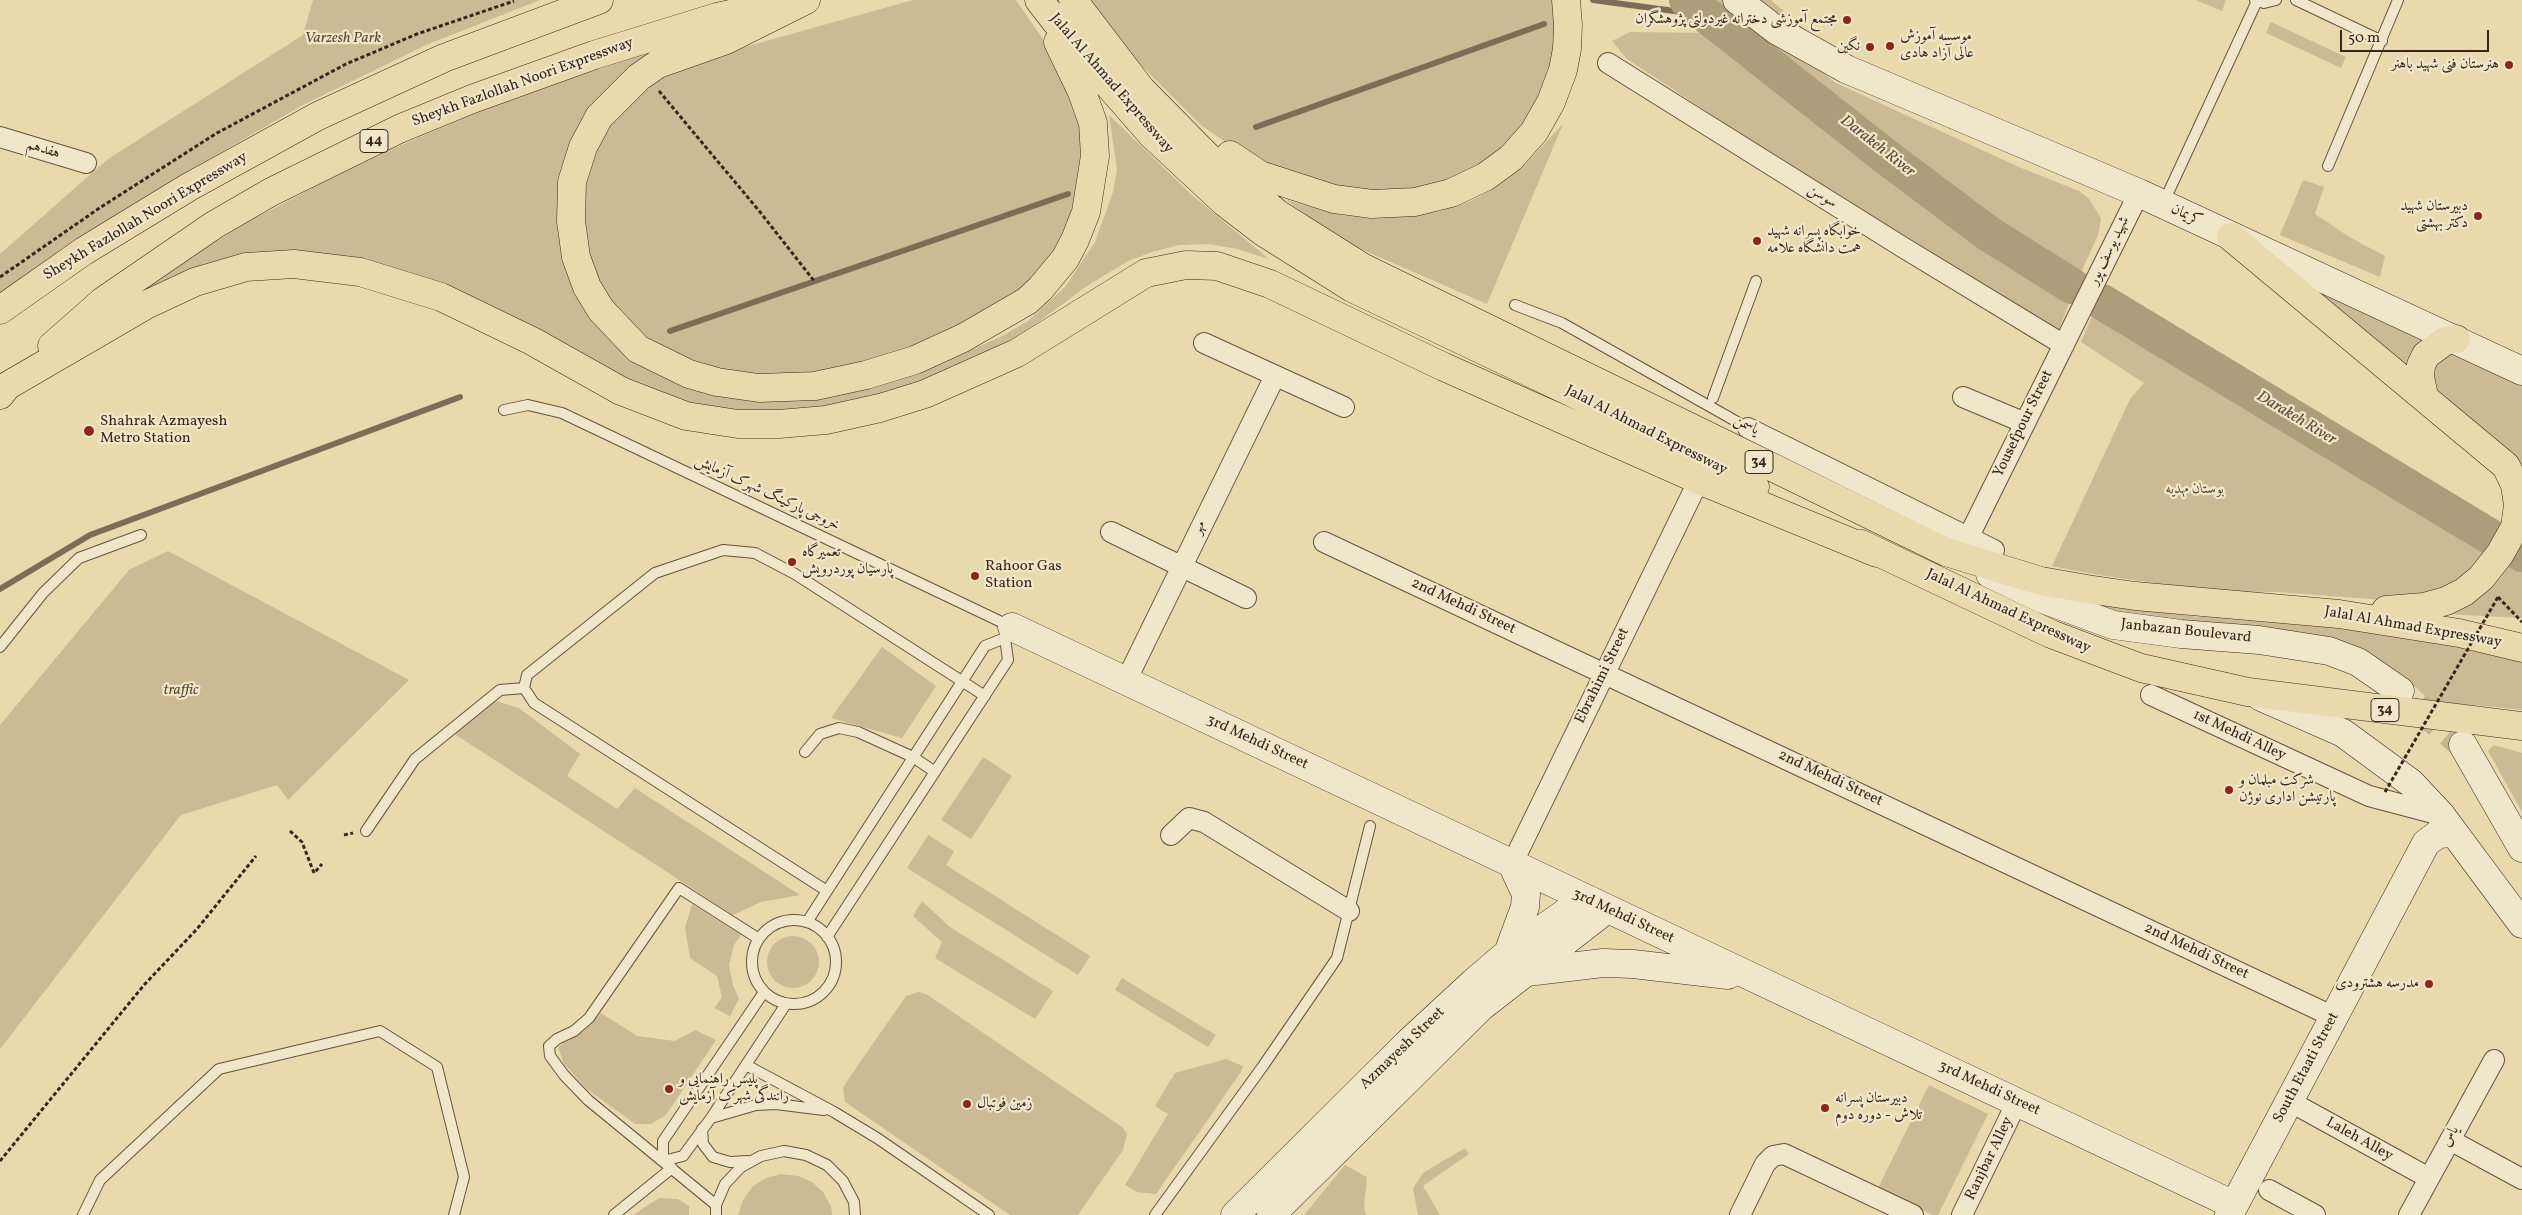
<!DOCTYPE html>
<html>
<head>
<meta charset="utf-8">
<style>
	body { margin:0 }
	#map { position:relative; width:2522px; height:1215px; overflow:hidden; background:#e8daad; font-family:Vollkorn,serif }
	canvas { display:block }
	.scale { position:absolute; left:2340px; top:30px; width:149px; height:22px; box-sizing:border-box; border:2px solid #39261b; border-top:0; padding-left:6px; font-size:15px; line-height:18px; white-space:nowrap; color:#39261b; -webkit-text-stroke:4px #f0e7ca; paint-order:stroke }
</style>
</head>
<body>
<div id="map">
<canvas width="2522" height="1215"></canvas>
<div class="scale">50 m</div>
</div>
<script>
const g = document.querySelector('canvas').getContext('2d');
g.lineJoin = 'round';
function paint(path, color) {
  g.fillStyle = color;
  g.fill(path, 'evenodd');
}
function shape(rows) {
  const path = new Path2D();
  for (const r of rows) {
    if (r.length === 3) {
      path.moveTo(r[0] + r[2], r[1]);
      path.arc(r[0], r[1], r[2], 0, 2 * Math.PI);
      continue;
    }
    path.moveTo(r[0], r[1]);
    for (let i = 2; i < r.length; i += 2) path.lineTo(r[i], r[i + 1]);
  }
  return path;
}
function trace(path, color, width, dash) {
  g.strokeStyle = color;
  g.lineWidth = width;
  g.lineCap = dash ? 'butt' : 'round';
  g.setLineDash(dash || []);
  g.stroke(path);
}
function write(font, color, halo, rows, align = 'center') {
  g.font = font + ' Vollkorn,Amiri,serif';
  g.lineWidth = 4.5;
  g.setLineDash([]);
  g.textBaseline = 'middle';
  g.strokeStyle = halo;
  g.fillStyle = color;
  for (const [text, x, y, turn = 0] of rows) {
    g.save();
    g.translate(x, y);
    g.rotate((+turn || 0) * Math.PI / 180);
    g.textAlign = isNaN(turn) ? turn : align;
    if (halo) g.strokeText(text, 0, 0);
    g.fillText(text, 0, 0);
    g.restore();
  }
}
paint(shape([
	[313,0,540,0,426,45,303,105,171,181,0,297,0,254,108,159,303,35],
	[913,0,1016,0,1056,58,1081,117,1083,178,1059,248,1013,299,906,352,802,376,756,377,706,369,647,342,604,296,589,262,581,219,584,184,594,151,611,118,637,88,698,60],
	[1090,0,1556,0,1559,32,1548,89,1504,154,1434,191,1338,192,1248,158,1201,125,1136,60],
	[1705,0,1730,0,1836,83,2019,167,2079,191,2089,199,2101,218,2098,235,2078,279,2019,244,1986,220,1791,71],
	[1746,0,1771,0,1806,30,1800,37],
	[2196,0,2226,0,2222,11],
	[2271,22,2346,57,2341,68,2266,33],
	[1630,32,1706,33,1732,50,1794,97,1845,142,1985,247,2070,301,2059,329,1808,178,1627,59,1612,41],
	[656,50,610,89,563,242,664,375,907,376,940,364,1000,337,1028,321,1065,287,1095,242,1113,192,1117,169,1109,115,1193,196,1269,259,1237,249,1209,244,1179,245,1152,252,1128,261,1087,286,1026,331,997,348,938,375,857,405,743,413,666,399,335,259,112,313,195,254,246,223,332,178,390,150,504,101],
	[1563,124,1487,304,1340,240,1286,200,1340,215,1374,219,1438,212,1471,201,1495,188,1521,169],
	[2303,180,2324,187,2315,214,2351,238,2385,256,2380,277,2280,235],
	[2322,291,2435,342,2409,375,2318,297],
	[2093,314,2492,551,2463,584,2411,602,2277,592,2206,591,2093,574,2052,566,2130,399,2144,383,2081,342],
	[2457,353,2522,382,2522,478,2429,391,2430,369,2445,354],
	[168,551,409,680,288,800,277,785,181,815,0,1049,0,725,129,570],
	[2510,553,2522,560,2522,618,2423,613],
	[2046,593,2111,606,2191,616,2378,631,2522,658,2522,710,2476,705,2430,704,2424,695,2406,679,2148,625],
	[882,647,936,686,902,738,831,718],
	[496,701,519,708,580,754,567,776,617,809,635,788,800,895,761,902,733,915,453,733],
	[2494,745,2522,753,2522,812,2488,751],
	[983,757,1012,776,971,839,941,820],
	[928,835,954,851,946,865,1090,956,1078,975,907,868],
	[922,901,950,927,1053,991,1035,1019,935,958,942,942,913,916],
	[692,904,741,935,734,945,729,965,733,985,739,999,730,1016,714,1008,722,997,717,976,690,958,685,928],
	[793,962,26],
	[1122,978,1216,1035,1208,1047,1115,990],
	[919,992,926,994,1122,1127,1127,1134,1123,1150,1078,1215,1010,1215,845,1102,843,1087,906,996],
	[601,1013,637,1036,675,1041,695,1030,716,1040,666,1115,651,1124,635,1124,587,1089,564,1064,558,1047,585,1030],
	[1226,1059,1243,1066,1241,1072,1156,1194,1137,1192,1125,1185,1168,1114,1155,1106,1175,1073],
	[1929,1085,1988,1114,1938,1215,1933,1215,1878,1188],
	[1465,1148,1469,1154,1423,1186,1440,1215,1418,1215,1413,1188,1423,1173],
	[1345,1165,1367,1177,1364,1206,1366,1215,1304,1215],
	[781,1174,798,1176,812,1182,823,1192,831,1206,832,1215,738,1215,743,1200,752,1187,766,1178],
	[659,1198,678,1199,689,1206,689,1215,633,1215]
]), '#cabb94');
trace(shape([
	[1593,0,1704,15],
	[1256,127,1544,24],
	[670,331,1068,194],
	[0,589,90,535,460,397]
]), '#7e6d55', 6);
trace(shape([
	[1687,0,1885,156,1989,234,2072,286],
	[2102,302,2489,536],
	[2519,552,2522,554]
]), '#ac9d7b', 36);
trace(shape([
	[2417,706,2463,745]
]), '#c5b690', 28, [28, 14]);
const lane = shape([
	[2255,0,2264,3,2276,0],
	[2296,0,2382,41],
	[2328,166,2398,0],
	[2163,204,2257,1],
	[1515,305,1562,323,1748,428],
	[1713,398,1756,281],
	[504,410,528,405,562,413,1012,627,1005,638,985,646,807,922],
	[0,647,43,593,79,558,141,535],
	[805,752,820,734,839,728,858,732,913,757,935,772],
	[366,831,415,759,500,690,524,688],
	[827,891,534,703,524,688,527,675,655,573,723,550,755,553,795,574,985,696],
	[794,962,42],
	[827,937,1008,660,1005,638],
	[764,992,663,1141,663,1161,683,1156,711,1118,786,1004],
	[746,1065,834,1112,877,1138,989,1215],
	[711,1118,756,1105,776,1104,824,1110],
	[702,1129,703,1144,713,1157,730,1162,748,1161],
	[716,1205,588,1100,564,1075,550,1056,549,1046,557,1039,574,1031,589,1018,679,888,759,939],
	[83,1215,100,1180,219,1069,380,1031,437,1067,464,1177,454,1215],
	[614,1215,672,1168],
	[716,1215,716,1205,725,1184,741,1167,761,1156,784,1151,806,1155,827,1165,843,1181,854,1202,855,1215],
	[1155,1215,1263,1066,1337,958,1370,826]
]);
const street = shape([
	[1608,63,1904,248,2064,345],
	[0,137,86,163],
	[1204,343,1344,407],
	[1963,397,2025,423],
	[1748,428,1994,550,1981,544],
	[1111,532,1246,598],
	[1968,538,2139,193],
	[1324,542,2334,1017],
	[1126,681,1275,376],
	[2151,695,2369,796,2441,815],
	[1171,835,1189,818,1204,822,1349,911],
	[1512,864,1695,488],
	[2289,1101,2429,1178],
	[2450,1140,2522,1179],
	[2269,1190,2315,1215],
	[1740,1215,1765,1164,1773,1156,1784,1154,1913,1215],
	[1962,1215,2017,1102],
	[2409,1215,2494,1060]
]);
const secondary = shape([
	[1737,0,1776,30,1846,69,2139,193,2522,371],
	[1990,574,2040,598,2113,625,2181,634,2259,640,2329,651,2358,662,2400,691],
	[1012,627,2234,1205],
	[2261,697,2343,733,2411,783,2441,815,2522,924],
	[2463,745,2522,848],
	[1508,953,1525,907,1526,894,1512,864],
	[1527,972,1603,963,1633,964,1728,975],
	[1235,1215,1408,1043,1474,982,1508,953,1585,899],
	[1271,1215,1481,1007,1607,909],
	[2229,1215,2426,843,2438,834,2454,833]
]);
const highway = shape([
	[806,0,726,40,658,64,639,77,599,117,583,147,572,182,571,221,576,257,587,287,601,310,638,349,689,374,717,382,759,388,815,386,866,375,915,360,963,338,1027,301,1040,289,1065,259,1075,240,1086,212,1095,156,1093,123,1082,92,1058,42],
	[1039,0,1077,49,1152,135,1224,202,1263,232,1352,288,1640,425,1755,487],
	[1073,0,1141,89,1207,156,1278,214,1362,267,1946,552,2041,581,2087,589,2135,596,2339,614,2459,633,2522,648],
	[1230,155,1260,175,1334,199,1372,204,1415,202,1451,193,1485,177,1511,158,1534,132,1551,102,1563,70,1567,49,1568,25,1566,0],
	[2231,237,2506,466,2515,485,2518,505,2515,527,2500,554,2481,578,2464,592,2446,601,2424,607,2386,610],
	[0,310,84,251,189,187,318,116,444,58,599,0],
	[52,346,103,301,214,225,271,192,399,129,472,99,594,55,717,17,776,4],
	[0,395,7,386,148,304,195,282,246,267,294,264,360,272,441,297,532,341,621,391,686,416,738,424,779,424,826,420,880,408,925,394,1017,353,1146,273,1186,265,1217,266,1270,284,1444,367,1699,480,1877,553],
	[2424,396,2420,377,2421,365,2426,355,2445,341,2456,339],
	[1861,544,2051,634,2141,668,2248,692,2522,726]
]);
trace(lane, '#655340', 12);
trace(street, '#655340', 22);
trace(secondary, '#39261b', 29);
trace(highway, '#39261b', 29);
trace(shape([
	[659,91,760,212,815,282],
	[0,277,101,207,217,133,346,64,417,34,514,1],
	[2498,597,2522,622],
	[290,831,302,842,314,873,322,864],
	[344,835,353,833],
	[0,1161,144,985,197,929,256,856]
]), '#39261b', 3, [4, 2.5]);
trace(lane, '#f0e7ca', 10);
trace(street, '#f0e7ca', 20);
trace(secondary, '#f0e7ca', 28);
trace(highway, '#e8daad', 28);
trace(shape([
	[2385,792,2498,597]
]), '#39261b', 3, [4, 2.5]);
for (const [x, y, r, color] of [
	[1847,20,5,"#8f2418"],
	[1890,46,5,"#8f2418"],
	[1870,47,5,"#8f2418"],
	[2509,65,5,"#8f2418"],
	[2478,216,5,"#8f2418"],
	[1757,241,5,"#8f2418"],
	[89,431,6,"#8f2418"],
	[792,562,5,"#8f2418"],
	[975,576,5,"#8f2418"],
	[2229,790,5,"#8f2418"],
	[2429,984,5,"#8f2418"],
	[669,1089,5,"#8f2418"],
	[967,1104,5,"#8f2418"],
	[1825,1108,5,"#8f2418"]
]) {
  const dot = new Path2D();
  dot.arc(x, y, r, 0, 2 * Math.PI);
  g.fillStyle = color;
  g.fill(dot);
  trace(dot, '#f0e7ca', 2);
}
for (const [x, y, w] of [
	[374,141,28],
	[1759,462,28],
	[2385,710,28]
]) {
  const box = new Path2D();
  box.roundRect(x - w / 2, y - 11.5, w, 23, 4);
  g.fillStyle = '#f0e7ca';
  g.fill(box);
  trace(box, '#39261b', 1);
}
write('bold 14px', '#39261b', null, [
	["44",374,141],
	["34",1759,462],
	["34",2385,710]
]);
write('15px', '#39261b', '#f0e7ca', [
	["مجتمع آموزشی دخترانه غیردولتی پژوهشگران",1837,20,"right"],
	["موسسه آموزش",1900,37],
	["عالی آزاد هادی",1900,54],
	["نگین",1860,47,"right"],
	["هنرستان فنی شهید باهنر",2499,65,"right"],
	["دبیرستان شهید",2468,207,"right"],
	["دکتر بهشتی",2468,224,"right"],
	["خوابگاه پسرانه شهید",1767,232],
	["همت دانشگاه علامه",1767,249],
	["Shahrak Azmayesh",100,422],
	["Metro Station",100,439],
	["تعمیرگاه",802,553],
	["پارسیان پوردرویش",802,570],
	["Rahoor Gas",985,567],
	["Station",985,584],
	["شرکت مبلمان و",2239,781],
	["پارتیشن اداری نوژن",2239,798],
	["مدرسه هشترودی",2419,984,"right"],
	["پلیس راهنمایی و",679,1080],
	["رانندگی شهرک آزمایش",679,1097],
	["دبیرستان پسرانه",1835,1099],
	["تلاش - دوره دوم",1835,1116],
	["زمین فوتبال",977,1104]
], 'left');
write('italic 15px', '#5d4b39', '#f0e7ca', [
	["Varzesh Park",343,39],
	["بوستان مهدیه",2195,490],
	["traffic",181,691]
]);
write('15px', '#39261b', '#f0e7ca', [
	["Sheykh Fazlollah Noori Expressway",523,83,-20],
	["Jalal Al Ahmad Expressway",1111,84,49],
	["هفدهم",43,150,17],
	["سوسن",1822,197,32],
	["کریمان",2186,216,26],
	["Sheykh Fazlollah Noori Expressway",146,217,-31],
	["شهید یوسف پور",2110,251,-64],
	["Yousefpour Street",2024,424,-64],
	["یاسمن",1746,426,28],
	["Jalal Al Ahmad Expressway",1646,431,27],
	["خروجی پارکینگ شهرک آزمایش",767,494,25],
	["مهر",1200,528,-64],
	["2nd Mehdi Street",1463,607,25],
	["Jalal Al Ahmad Expressway",2008,612,25],
	["Jalal Al Ahmad Expressway",2413,628,10],
	["Janbazan Boulevard",2186,632,6],
	["Ebrahimi Street",1603,676,-64],
	["1st Mehdi Alley",2239,736,25],
	["3rd Mehdi Street",1257,743,25],
	["2nd Mehdi Street",1830,779,25],
	["3rd Mehdi Street",1623,917,25],
	["2nd Mehdi Street",2196,952,25],
	["Azmayesh Street",1403,1049,-44],
	["South Etaati Street",2307,1068,-62],
	["3rd Mehdi Street",1989,1089,25],
	["یاس",2451,1137,-61],
	["Laleh Alley",2359,1140,29],
	["Ranjbar Alley",1990,1159,-64]
]);
write('italic 16px', '#5c4a38', '#f0e7ca', [
	["Darakeh River",1877,147,38],
	["Darakeh River",2296,419,31]
]);
</script>
</body>
</html>
